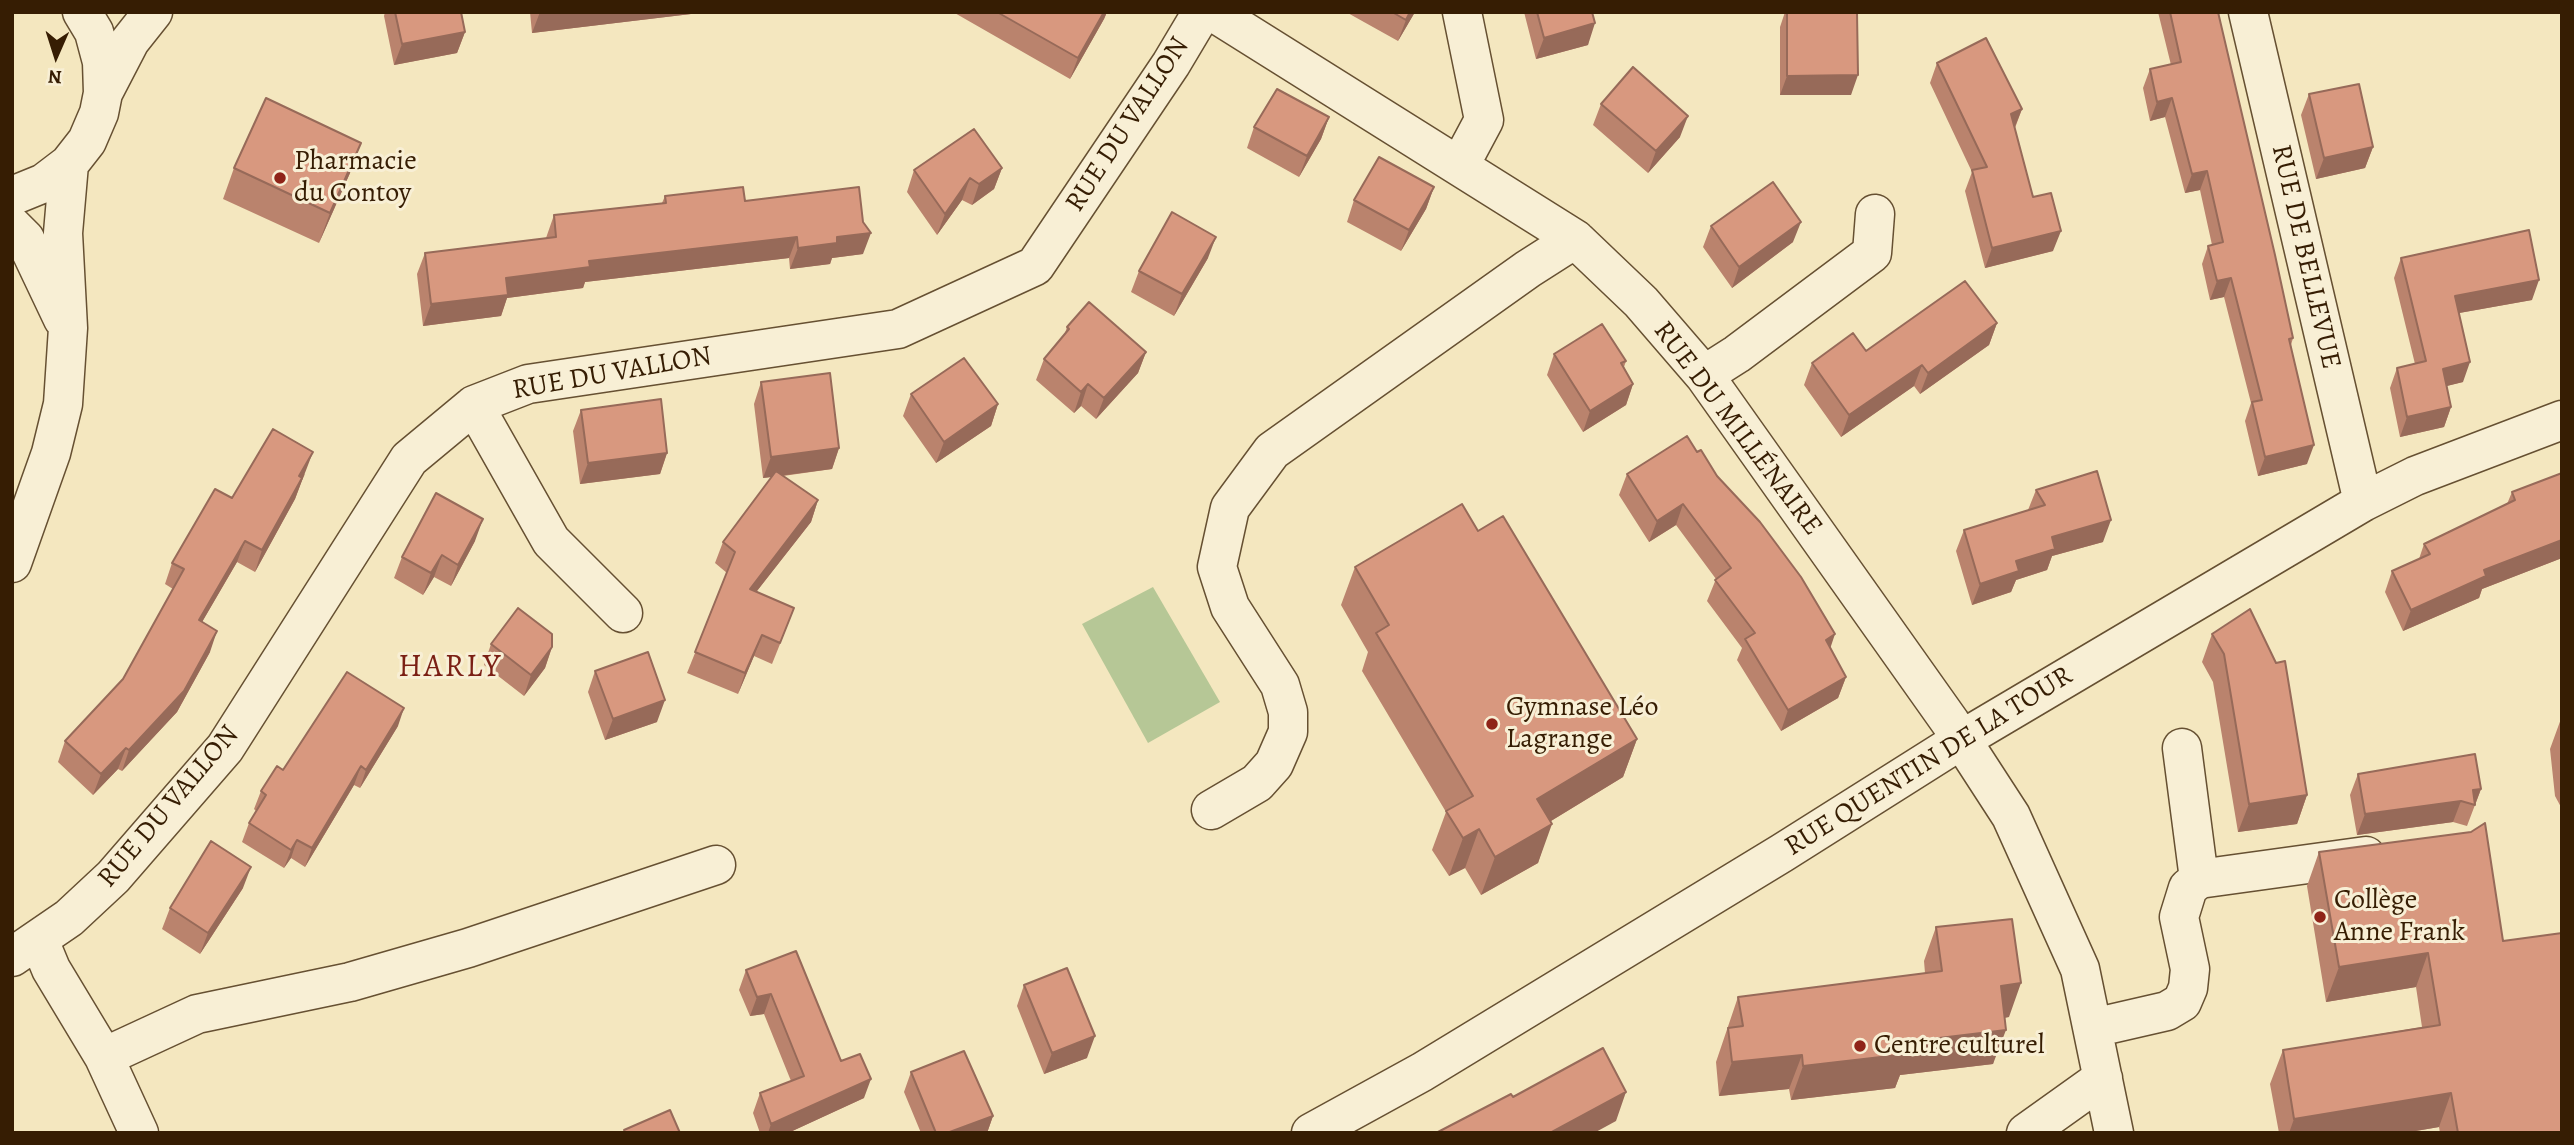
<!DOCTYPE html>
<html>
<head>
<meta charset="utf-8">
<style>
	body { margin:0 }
	#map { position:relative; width:2574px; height:1145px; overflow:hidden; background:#f4e7bf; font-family:Alegreya,serif }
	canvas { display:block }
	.frame { position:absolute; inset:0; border:14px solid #361d03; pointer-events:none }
	.north { position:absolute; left:21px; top:21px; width:70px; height:70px; -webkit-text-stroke:5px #f8efd5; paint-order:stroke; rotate:183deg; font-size:19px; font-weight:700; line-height:28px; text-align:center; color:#361d03 }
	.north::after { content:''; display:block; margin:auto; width:24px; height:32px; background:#361d03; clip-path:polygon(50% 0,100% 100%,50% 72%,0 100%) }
</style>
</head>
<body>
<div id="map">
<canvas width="2574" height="1145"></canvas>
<div class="frame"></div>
<div class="north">N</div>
</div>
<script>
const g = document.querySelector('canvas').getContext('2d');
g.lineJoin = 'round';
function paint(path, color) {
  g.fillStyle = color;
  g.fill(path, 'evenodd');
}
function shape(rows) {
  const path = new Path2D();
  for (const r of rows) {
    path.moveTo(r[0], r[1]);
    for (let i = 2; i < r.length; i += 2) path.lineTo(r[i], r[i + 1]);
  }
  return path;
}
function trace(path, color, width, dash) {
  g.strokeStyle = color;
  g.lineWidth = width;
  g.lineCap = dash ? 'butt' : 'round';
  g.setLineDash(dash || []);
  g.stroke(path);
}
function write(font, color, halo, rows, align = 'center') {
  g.font = font + ' Alegreya,serif';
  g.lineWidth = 6;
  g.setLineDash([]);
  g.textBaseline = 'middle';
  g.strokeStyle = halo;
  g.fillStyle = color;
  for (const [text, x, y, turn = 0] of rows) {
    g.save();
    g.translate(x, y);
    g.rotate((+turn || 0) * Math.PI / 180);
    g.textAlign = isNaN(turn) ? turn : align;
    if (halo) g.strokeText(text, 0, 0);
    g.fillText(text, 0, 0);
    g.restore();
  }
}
paint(shape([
	[1153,587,1220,702,1148,743,1082,624]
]), '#b6c796');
const minor = shape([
	[1213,12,1575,239,1641,302,1704,375,1950,722,2011,816,2080,969,2114,1133],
	[2248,12,2363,502],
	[103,93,130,41,153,12],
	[1460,165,1484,120,1462,12],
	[12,196,44,183,69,164,87,141,99,113,103,93,102,62,94,32,82,12],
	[12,226,25,239,63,319],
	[1704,375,1737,354,1872,253,1875,214],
	[474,405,551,541,623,613],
	[12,563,51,453,63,404,68,328,63,233,69,164],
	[2182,748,2199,879],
	[1211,810,1257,783,1274,764,1288,732,1288,712,1280,685,1230,607,1217,567,1230,508,1272,451,1528,269,1575,239],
	[39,940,51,969,104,1057,139,1133],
	[12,957,69,918,113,877,225,748,409,459,474,405,528,384,898,329,1035,266,1171,64,1202,12],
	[2093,1028,2167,1011,2182,1002,2188,988,2190,969,2179,917,2188,888,2199,879,2366,856],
	[104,1057,197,1014,350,982,468,948,716,865],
	[1311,1133,1422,1072,1782,853,1961,740,2363,502,2415,476,2562,420],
	[2026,1133,2103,1078]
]);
trace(minor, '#665032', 41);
trace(minor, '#f8efd5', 38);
paint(shape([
	[385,12,461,12,465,32,457,53,394,65,384,16],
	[530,12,692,12,691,14,532,33],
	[953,12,1107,12,1104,19,1070,79],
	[1346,12,1415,12,1398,41],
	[1524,12,1592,12,1588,45,1536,59],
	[1785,12,1857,12,1851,95,1780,95,1780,27],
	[2158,12,2218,12,2293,338,2291,345,2307,464,2258,476,2245,421,2251,403,2224,297,2210,300,2202,264,2208,246,2212,245,2200,190,2185,193,2165,117,2150,121,2143,88,2150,69,2171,65],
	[1937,63,2022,109,2015,128,2033,197,2053,251,1985,268,1965,191,1972,172,1930,83],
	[2309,94,2373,147,2365,168,2316,179,2301,115],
	[1601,104,1680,137,1648,173,1593,125],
	[1329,117,1321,139,1299,177,1247,148,1254,127],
	[234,168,350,173,319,243,223,199],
	[1002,168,994,189,972,205,962,200,937,235,907,192,914,170],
	[1434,187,1426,209,1401,251,1347,222,1354,200],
	[665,196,745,201,863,254,832,258,830,264,790,269,789,258,585,282,583,288,507,298,501,316,423,326,417,274,425,253,546,238,554,215,662,203],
	[1711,226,1793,242,1732,288,1703,247],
	[1208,258,1174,316,1131,292,1139,271],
	[2401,258,2532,300,2459,313,2463,382,2446,386,2451,407,2444,427,2400,437,2390,388,2397,368,2415,364,2394,278],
	[1997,323,1989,345,1920,394,1914,386,1841,437,1804,385,1812,363],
	[1067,327,1146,352,1138,373,1096,419,1081,406,1074,413,1036,380,1044,359,1064,336],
	[1554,354,1626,361,1624,367,1633,384,1626,405,1583,432,1547,375],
	[761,382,839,448,832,469,783,476,818,500,811,522,757,591,786,629,772,664,754,656,738,694,687,673,727,573,715,563,723,542,772,477,763,478,754,404],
	[911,394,998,404,991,426,936,463,903,416],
	[581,410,667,453,660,474,580,484,573,431],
	[1697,452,1717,476,1830,648,1846,677,1838,698,1781,731,1737,660,1742,648,1707,601,1716,579,1676,525,1649,542,1619,495,1627,474],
	[2562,473,2562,558,2482,589,2479,598,2403,631,2385,592,2392,571,2419,559,2424,544,2507,504,2512,492],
	[305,474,302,480,295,499,255,572,237,562,202,622,210,652,177,712,122,771,118,769,93,795,58,762,65,741,123,679,173,589,165,584,172,563],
	[2036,490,2103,542,2052,556,2047,570,2016,580,2011,592,1972,605,1956,551,1964,530,2028,510],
	[1478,531,1637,739,1623,777,1551,821,1538,863,1481,895,1465,868,1449,876,1432,850,1446,812,1362,671,1368,652,1341,605,1355,567],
	[475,541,451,586,434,577,423,595,394,578,402,557],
	[2212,634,2307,795,2297,824,2238,832,2213,682,2202,662],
	[491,644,552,647,545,668,524,696,484,665],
	[595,671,657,722,605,740,588,692],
	[2562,716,2562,809,2555,796,2550,749],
	[398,726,360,788,354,785,305,867,291,858,284,868,242,842,249,823,256,811,254,809,261,791,283,770],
	[2358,774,2481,789,2467,826,2453,822,2357,835,2350,795],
	[2319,852,2503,941,2562,1133,2440,1133,2439,1127,2404,1133,2279,1133,2270,1084,2283,1050,2422,1027,2416,987,2326,1002,2307,886],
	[243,888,200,954,162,929,170,908],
	[1936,927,2009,1017,2004,1018,1993,1064,1900,1075,1895,1088,1791,1100,1789,1089,1719,1096,1716,1062,1738,997,1925,973,1924,961],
	[746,970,841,1061,864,1098,788,1133,760,1133,753,1113,760,1093,791,1081,764,1014,750,1016,739,990],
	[1024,985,1087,1058,1044,1074,1017,1006],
	[911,1072,993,1116,987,1133,921,1133,904,1092]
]), '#ba836d');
paint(shape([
	[540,12,692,12,691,14,532,33],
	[1104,12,1107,12,1104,19,1070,79,1078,58],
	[1410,12,1415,12,1398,41,1406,20],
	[1595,23,1588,45,1536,59,1544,38],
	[465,32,457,53,394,65,402,44],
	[1858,75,1851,95,1780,95,1787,76],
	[2172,98,2165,117,2150,121,2157,102],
	[2022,109,2014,129,2011,114],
	[1688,116,1680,137,1648,173,1656,151],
	[1329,117,1321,139,1299,177,1307,156],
	[361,143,350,173,319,243,330,213],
	[2373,147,2365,168,2316,179,2324,158],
	[1002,168,994,189,972,205,979,184],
	[2207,171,2200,190,2185,193,2192,174],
	[970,178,962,200,937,235,945,214],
	[1434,187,1426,209,1401,251,1409,230],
	[1801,222,1793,242,1732,288,1739,267],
	[2061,231,2053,251,1985,268,1992,248],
	[871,233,863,254,832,258,830,264,790,269,798,248,837,237],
	[797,237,789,258,585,282,583,288,507,298,501,316,423,326,431,304,506,278,589,261],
	[1216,237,1208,258,1174,316,1182,294],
	[2231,278,2224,297,2210,300,2217,281],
	[2539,280,2532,300,2448,315,2455,296],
	[1997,323,1989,345,1920,394,1928,373],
	[1146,352,1138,373,1096,419,1104,398],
	[2470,362,2463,382,2435,389,2443,369],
	[1922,365,1914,386,1841,437,1849,415],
	[1088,384,1081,406,1074,413,1081,392],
	[1633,384,1626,405,1583,432,1590,411],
	[998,404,991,426,936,463,944,442],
	[2451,407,2444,427,2400,437,2407,417],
	[2314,445,2307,464,2258,476,2265,457],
	[839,448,832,469,763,478,771,457],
	[313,452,295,499,255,572,262,550,299,476],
	[667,453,660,474,580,484,588,463],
	[818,500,811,522,742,610,750,589],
	[1683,504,1676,525,1649,542,1657,521],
	[483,519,475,541,451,586,458,565],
	[2111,520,2103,542,2052,556,2047,570,2016,580,2011,592,1972,605,1980,584,2052,537],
	[2562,540,2562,558,2482,589,2479,598,2403,631,2411,610,2484,570],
	[245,541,237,562,191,641,199,620],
	[442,555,434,577,423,595,431,573],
	[217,631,210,652,177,712,122,771,129,750],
	[1835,634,1828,655,1826,640],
	[762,635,754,656,738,694,745,673],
	[552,647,545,668,524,696,531,675],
	[1846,677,1838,698,1781,731,1788,710],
	[665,700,657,722,605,740,613,719],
	[404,708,398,726,360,788,366,770],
	[1637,739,1623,777,1523,838,1537,799],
	[126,748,118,769,93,795,101,774],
	[361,766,354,785,305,867,312,848],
	[2481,789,2475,805,2473,790],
	[2307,795,2297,824,2238,832,2249,804],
	[2461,801,2453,822,2357,835,2365,814],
	[1552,824,1538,863,1481,895,1495,857],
	[1479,829,1465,868,1449,876,1463,838],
	[297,840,291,858,284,868,291,850],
	[251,867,243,888,200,954,208,933],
	[2428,953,2416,987,2326,1002,2339,967],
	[2021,983,2009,1017,1988,1020,2001,986],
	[771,994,764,1014,750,1016,757,997],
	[2006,1030,1993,1064,1900,1075,1895,1088,1791,1100,1803,1066,1906,1042],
	[1095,1036,1087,1058,1044,1074,1052,1053],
	[1802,1055,1789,1089,1719,1096,1732,1062],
	[871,1079,864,1098,788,1133,768,1133,771,1124],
	[1626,1092,1616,1121,1594,1133,1550,1133],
	[2451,1093,2439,1127,2404,1133,2289,1133,2294,1119],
	[993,1116,987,1133,947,1133]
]), '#976a59');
const building = shape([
	[395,12,461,12,465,32,402,44,395,12],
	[997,12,1104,12,1078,58,997,12],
	[1392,12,1410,12,1406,20,1392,12],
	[1537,12,1592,12,1595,23,1544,38,1537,12],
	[1787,12,1857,12,1858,75,1787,76,1787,12],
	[2170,12,2218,12,2275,255,2293,338,2289,339,2314,445,2265,457,2252,402,2262,400,2231,278,2217,281,2208,246,2223,242,2207,171,2192,174,2172,98,2157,102,2150,69,2181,62,2170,12],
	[1986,38,2022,109,2011,114,2033,197,2051,193,2061,231,1992,248,1972,170,1987,167,1937,63,1986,38],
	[1633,67,1688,116,1656,151,1601,104,1633,67],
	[2359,84,2373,147,2324,158,2309,94,2359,84],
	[1277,89,1329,117,1307,156,1254,127,1277,89],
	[266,98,361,143,330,213,234,168,266,98],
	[974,129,1002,168,979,184,970,178,945,214,914,170,974,129],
	[1379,157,1434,187,1409,230,1354,200,1379,157],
	[1773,182,1801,222,1739,267,1711,226,1773,182],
	[743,187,745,201,859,187,863,222,871,233,837,237,837,243,798,248,797,237,589,261,590,267,506,278,508,295,431,304,425,253,556,237,554,215,666,203,665,196,743,187],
	[1172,212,1216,237,1182,294,1139,271,1172,212],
	[2529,230,2539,280,2455,296,2470,362,2443,369,2451,407,2407,417,2397,368,2426,361,2401,258,2529,230],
	[1965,281,1997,323,1928,373,1922,365,1849,415,1812,363,1853,333,1866,351,1965,281],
	[1089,302,1146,352,1104,398,1088,384,1081,392,1044,359,1069,329,1067,327,1089,302],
	[1602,324,1626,361,1621,363,1633,384,1590,411,1554,354,1602,324],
	[964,358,998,404,944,442,911,394,964,358],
	[830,373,839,448,771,457,761,382,830,373],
	[661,399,667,453,588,463,581,410,661,399],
	[273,429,313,452,299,476,302,478,262,550,245,541,199,620,217,631,184,691,129,750,126,748,101,774,65,741,123,679,184,569,172,563,215,489,232,498,273,429],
	[1687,436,1697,452,1701,450,1717,476,1760,522,1801,577,1835,634,1826,640,1846,677,1788,710,1745,639,1755,633,1715,580,1731,568,1683,504,1657,521,1627,474,1687,436],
	[776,471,818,500,750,589,794,608,780,643,762,635,745,673,695,652,735,552,723,542,776,471],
	[2097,471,2111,520,2052,537,2055,549,2016,561,2019,571,1980,584,1964,530,2045,505,2036,490,2097,471],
	[2562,473,2562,540,2484,570,2486,576,2411,610,2392,571,2430,554,2424,544,2515,500,2512,492,2562,473],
	[436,493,483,519,458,565,442,555,431,573,402,557,436,493],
	[1462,504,1478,531,1503,516,1637,739,1537,799,1552,824,1495,857,1479,829,1463,838,1446,811,1473,796,1376,633,1389,625,1355,567,1462,504],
	[518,608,552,634,552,647,531,675,491,644,518,608],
	[2250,609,2276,663,2285,661,2307,795,2249,804,2224,654,2212,634,2250,609],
	[648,652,665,700,613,719,595,671,648,652],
	[347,672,404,708,366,770,361,766,312,848,297,840,291,850,249,823,266,795,261,791,277,766,283,770,347,672],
	[2475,754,2481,789,2473,790,2475,805,2461,801,2365,814,2358,774,2475,754],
	[2485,823,2503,941,2562,933,2562,1133,2458,1133,2451,1093,2294,1119,2283,1050,2440,1025,2428,953,2339,967,2319,852,2471,832,2485,823],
	[211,841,251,867,208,933,170,908,211,841],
	[2012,919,2021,983,2001,986,2006,1030,1906,1042,1907,1054,1803,1066,1802,1055,1732,1062,1728,1028,1743,1026,1738,997,1942,971,1936,927,2012,919],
	[796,951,841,1061,860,1054,871,1079,771,1124,760,1093,804,1076,771,994,757,997,746,970,796,951],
	[1067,968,1095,1036,1052,1053,1024,985,1067,968],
	[1603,1048,1626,1092,1550,1133,1436,1133,1511,1094,1513,1097,1603,1048],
	[964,1051,993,1116,947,1133,936,1133,911,1072,964,1051],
	[670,1110,680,1133,626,1133,624,1130,670,1110]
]);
paint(building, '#d8987f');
trace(building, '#976a59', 2);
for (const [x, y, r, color] of [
	[280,178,7,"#8f2418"],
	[1492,724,7,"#8f2418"],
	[2320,917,7,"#8f2418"],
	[1860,1046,7,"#8f2418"]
]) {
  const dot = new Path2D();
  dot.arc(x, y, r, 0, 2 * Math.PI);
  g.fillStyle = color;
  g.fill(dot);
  trace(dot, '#f8efd5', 2.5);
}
write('28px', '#361d03', '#f8efd5', [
	["RUE DU VALLON",1128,125,-57],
	["RUE DE BELLEVUE",2305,257,77],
	["RUE DU VALLON",612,374,-10],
	["RUE DU MILLÉNAIRE",1737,429,53],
	["RUE QUENTIN DE LA TOUR",1929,762,-32],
	["RUE DU VALLON",169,807,-50]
]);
write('28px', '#361d03', '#f8efd5', [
	["Pharmacie",294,162],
	["du Contoy",294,194],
	["Gymnase Léo",1506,708],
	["Lagrange",1506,740],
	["Collège",2334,901],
	["Anne Frank",2334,933],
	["Centre culturel",1874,1046]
], 'left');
g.letterSpacing = '2px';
write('32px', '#7a1f14', '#f8efd5', [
	["HARLY",450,668]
]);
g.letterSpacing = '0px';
</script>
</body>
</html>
